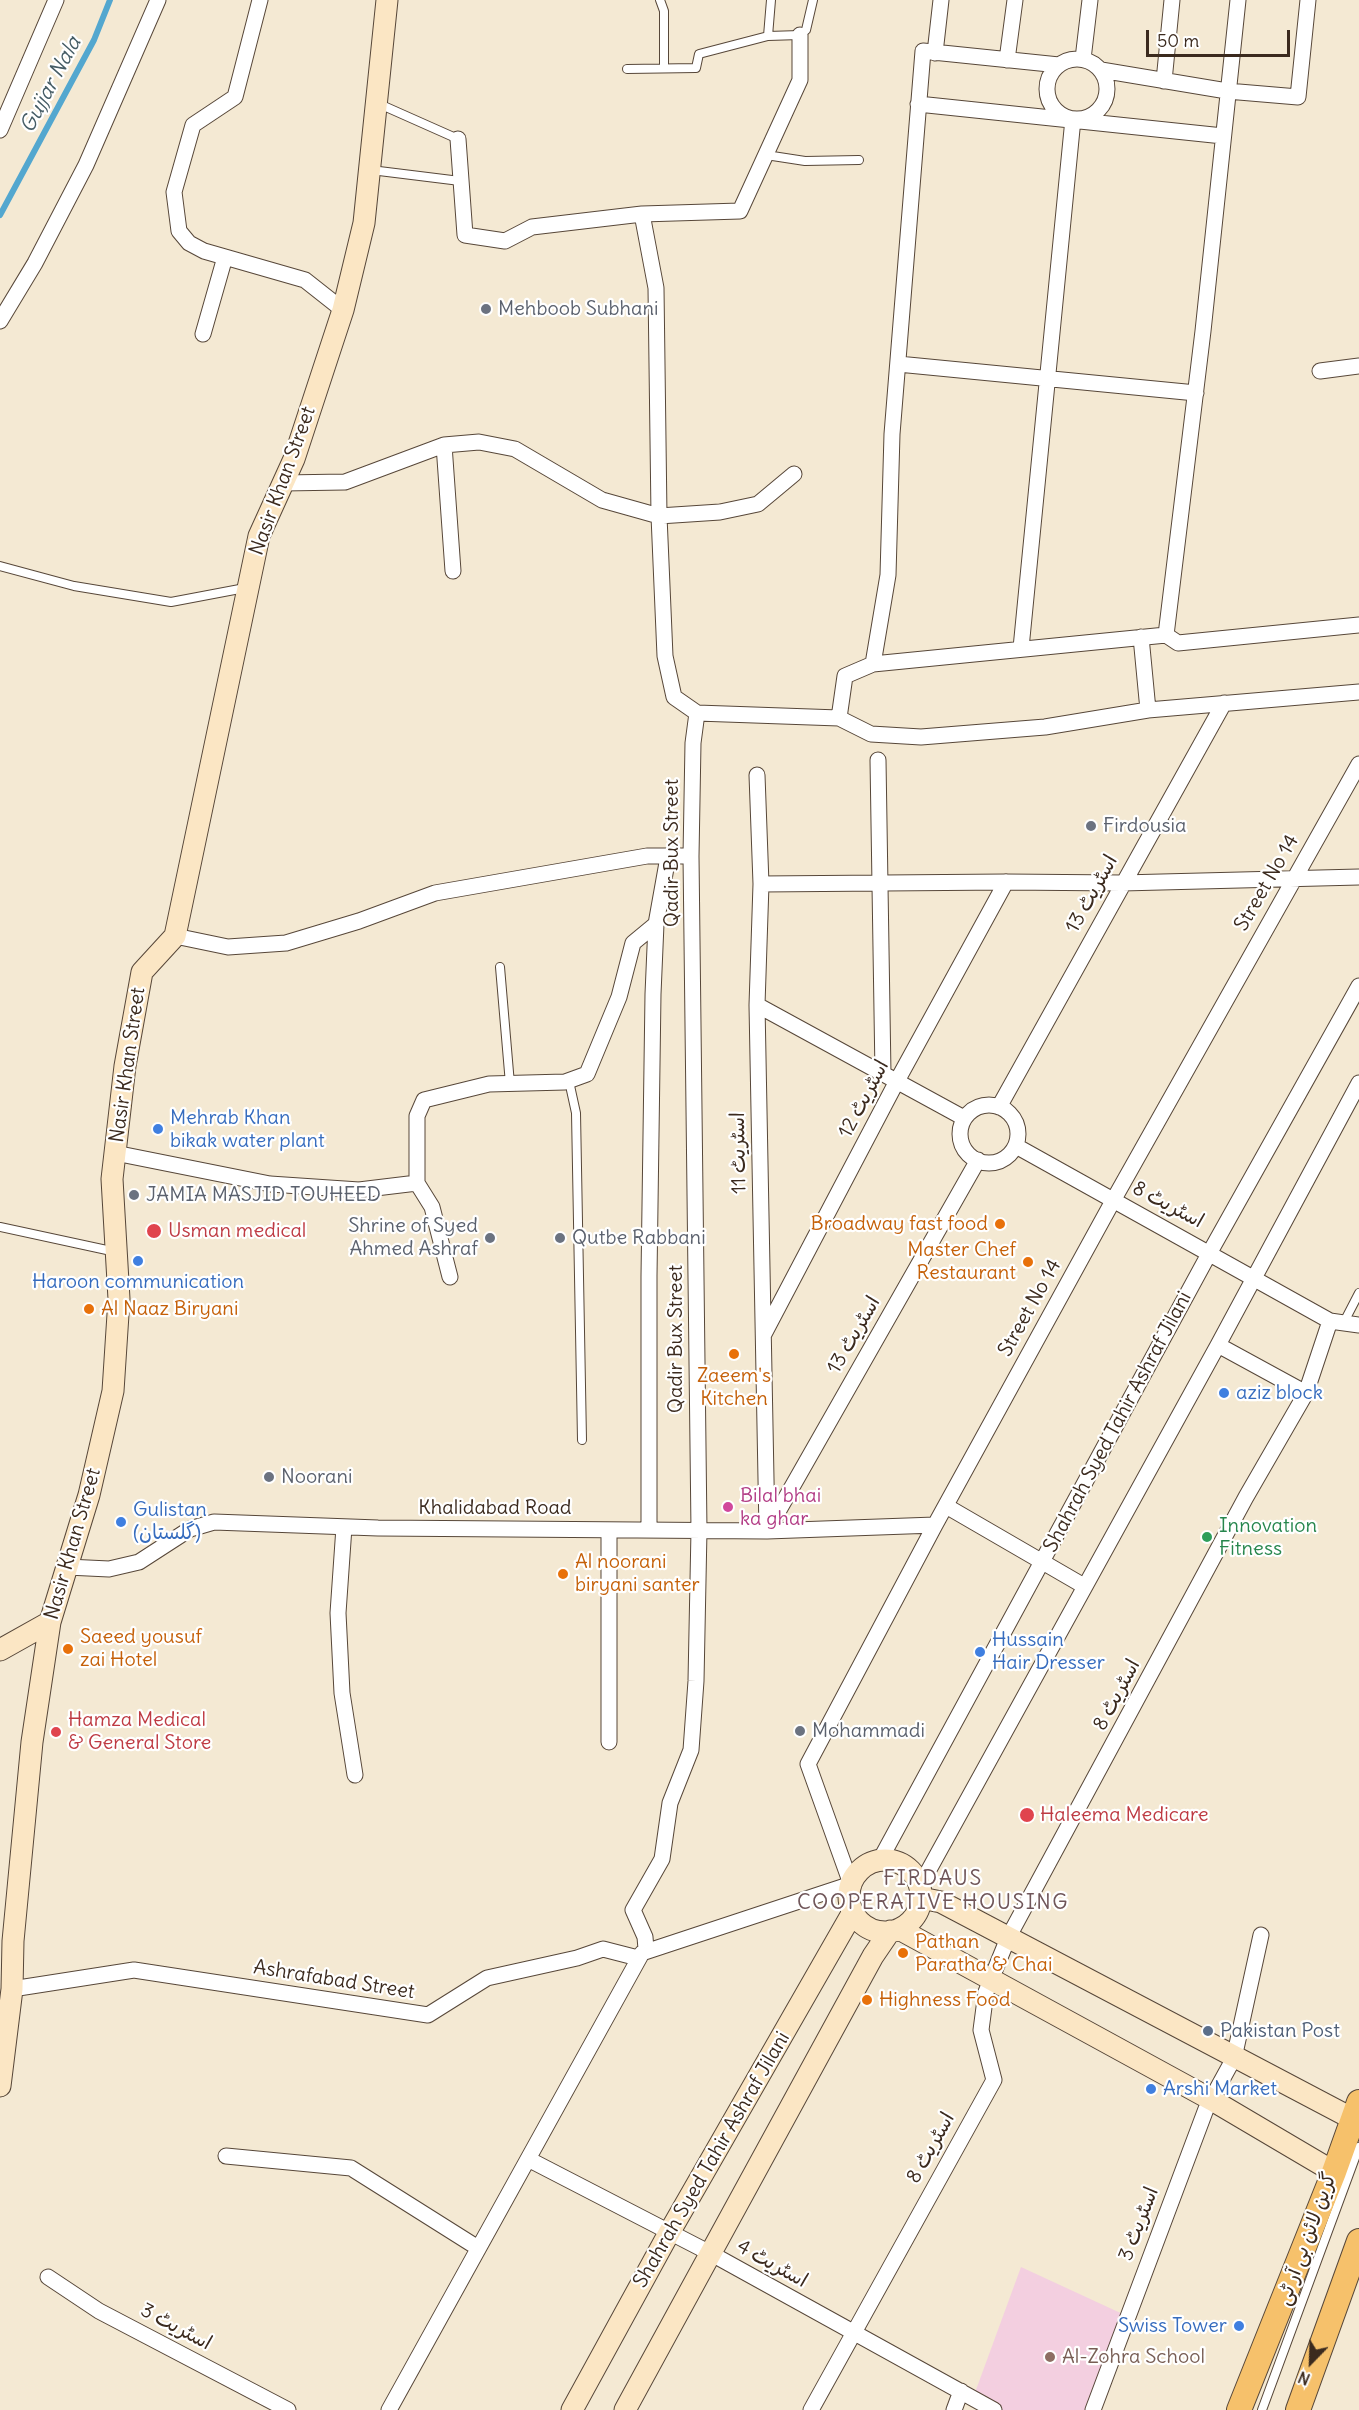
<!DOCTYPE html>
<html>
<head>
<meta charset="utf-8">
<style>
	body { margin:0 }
	#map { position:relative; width:1359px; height:2410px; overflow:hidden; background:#f4e9d3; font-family:Delius,sans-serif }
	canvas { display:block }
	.north { position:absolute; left:1281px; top:2332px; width:60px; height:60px; -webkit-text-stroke:4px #fff; paint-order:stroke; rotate:203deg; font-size:16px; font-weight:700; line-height:24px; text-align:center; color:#3b2a1e }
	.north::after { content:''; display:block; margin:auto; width:21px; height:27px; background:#3b2a1e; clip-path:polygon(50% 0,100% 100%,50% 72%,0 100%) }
	.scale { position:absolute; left:1146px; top:30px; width:144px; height:27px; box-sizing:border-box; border:3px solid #3b2a1e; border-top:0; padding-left:8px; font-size:18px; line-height:21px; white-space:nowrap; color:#3b2a1e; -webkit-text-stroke:4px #fff; paint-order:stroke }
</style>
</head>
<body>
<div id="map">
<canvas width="1359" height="2410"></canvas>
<div class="north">N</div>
<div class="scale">50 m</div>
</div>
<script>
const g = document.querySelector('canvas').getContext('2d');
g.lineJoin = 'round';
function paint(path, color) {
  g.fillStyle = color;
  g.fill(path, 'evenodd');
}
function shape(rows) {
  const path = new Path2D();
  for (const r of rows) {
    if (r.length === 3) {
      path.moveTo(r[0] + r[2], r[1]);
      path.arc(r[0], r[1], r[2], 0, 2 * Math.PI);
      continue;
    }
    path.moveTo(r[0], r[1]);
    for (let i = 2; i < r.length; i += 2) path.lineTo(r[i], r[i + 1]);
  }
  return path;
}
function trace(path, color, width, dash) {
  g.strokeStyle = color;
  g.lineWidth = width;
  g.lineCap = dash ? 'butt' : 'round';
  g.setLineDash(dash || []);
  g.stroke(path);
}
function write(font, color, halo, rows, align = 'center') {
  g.font = font + ' Delius,"Playpen Sans Arabic",sans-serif';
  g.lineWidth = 4.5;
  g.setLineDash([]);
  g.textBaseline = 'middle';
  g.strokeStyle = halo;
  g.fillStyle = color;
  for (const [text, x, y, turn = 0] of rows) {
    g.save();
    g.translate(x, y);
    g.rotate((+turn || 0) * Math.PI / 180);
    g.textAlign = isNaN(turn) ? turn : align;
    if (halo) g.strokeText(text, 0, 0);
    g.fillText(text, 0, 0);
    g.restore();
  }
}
paint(shape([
	[1021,2267,1127,2316,1093,2410,994,2410,973,2398]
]), '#f3cfe0');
trace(shape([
	[0,215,94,40,110,0]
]), '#53a7cf', 6);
const lane = shape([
	[660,0,664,11,664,68],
	[768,36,771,0],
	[627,69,696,68,699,54,768,36,800,35,806,30,813,0],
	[377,103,458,139],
	[766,155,805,161,859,160],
	[371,170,460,181],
	[0,566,74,586,171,602,245,588],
	[500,967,510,1084],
	[569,1081,576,1113,582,1440],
	[0,1227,116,1252],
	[1344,1322,1359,1293],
	[1262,2410,1359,2147]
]);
const street = shape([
	[260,0,235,97,193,125,174,192,179,231,189,243,204,251,305,280,343,310],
	[935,53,941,0],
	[1077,89,30],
	[1083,59,1090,0],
	[1007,60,1015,0],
	[1101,70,1227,91,1298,97,1308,0],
	[1164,81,1172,0],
	[918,104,1223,136],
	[0,130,56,0],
	[458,139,465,235,505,241,532,227,642,214,740,211,800,80,800,35],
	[642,214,656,288,659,516,665,656,674,697,697,713,839,718,845,676,873,664,1166,635,1203,331,1238,0],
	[0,321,35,263,86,165,158,0],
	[203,334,225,257],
	[898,364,1196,393],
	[1320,371,1359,366],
	[444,445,453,571],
	[283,483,345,482,444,445,479,442,515,449,602,500,659,516,720,512,758,504,794,474],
	[1166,635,1178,643,1359,625],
	[1141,637,1148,710],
	[1021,648,1073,119],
	[873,664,888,575,892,434,923,51,1059,65],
	[839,718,871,734,921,737,1045,727,1148,710,1359,692],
	[878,760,883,1074],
	[757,775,761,884,757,1005,767,1531],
	[761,884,1006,882,1122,883,1359,877],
	[175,936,228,947,286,943,359,921,435,893,647,856,691,856],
	[757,1005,964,1118],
	[989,1134,29],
	[999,1107,1224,703],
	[115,1153,270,1184,359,1190,417,1183,417,1116,424,1100,489,1084,565,1082,587,1074,619,997,633,943,656,924,668,857],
	[417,1183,432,1207,450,1277],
	[1330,1321,1359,1325],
	[764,1334,897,1081,1006,882],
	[1218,1345,1306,1393],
	[946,1506,1084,1586],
	[344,1527,338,1613,342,1693,355,1775],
	[649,1530,649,1276,653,994,656,924],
	[767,1531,978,1160],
	[67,1567,109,1569,139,1562,190,1529,214,1522,378,1528,767,1531,935,1525],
	[609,1742,609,1530],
	[880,1860,1210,1252,1359,986],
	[920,1886,1218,1345,1359,1083],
	[646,1949,645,1937,633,1910,662,1859,670,1803,691,1750,696,1681,699,1530,691,856,693,743,697,713],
	[12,1989,134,1970,428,2015,487,1978,577,1958,603,1949,638,1958],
	[226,2156,351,2168,478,2248],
	[528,2159,710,2253,994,2410],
	[48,2277,99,2311,288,2410],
	[389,2410,642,1953,851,1884,808,1764,935,1525,1114,1199,1359,764],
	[811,2410,994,2080,981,2030,986,1992,1008,1938,1246,1497,1306,1393,1330,1321,1016,1146],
	[954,2410,961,2391],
	[1093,2410,1206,2109,1234,2058,1261,1935]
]);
const secondary = shape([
	[0,1650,50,1622],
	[885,1896,36],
	[921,1898,941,1902,1353,2119],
	[899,1929,1212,2100,1334,2172],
	[0,2086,12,1989,13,1941,32,1742,50,1622,89,1495,113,1391,119,1299,112,1179,125,1066,142,972,175,936,259,536,294,459,343,310,364,223,387,0],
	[572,2410,669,2233,853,1912],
	[625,2410,873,1956,890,1931]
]);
const primary = shape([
	[1239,2410,1334,2172,1359,2102],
	[1298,2410,1359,2241]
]);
trace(lane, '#574739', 10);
trace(street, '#574739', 17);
trace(secondary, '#574739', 23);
trace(primary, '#574739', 26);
trace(lane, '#fff', 8);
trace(street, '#fff', 15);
trace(secondary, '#fbe6c4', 21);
trace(primary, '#f6c16b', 24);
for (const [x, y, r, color] of [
	[486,309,6,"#6b7280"],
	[1091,826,6,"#6b7280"],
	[158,1129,6,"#3f7fe0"],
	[134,1195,6,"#6b7280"],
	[1000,1224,6,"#e8710a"],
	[154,1231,8,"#e0444e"],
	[490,1238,6,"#6b7280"],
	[560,1238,6,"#6b7280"],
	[138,1261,6,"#3f7fe0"],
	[1028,1262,6,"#e8710a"],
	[89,1309,6,"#e8710a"],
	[734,1354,6,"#e8710a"],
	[1224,1393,6,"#3f7fe0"],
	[269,1477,6,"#6b7280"],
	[728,1507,6,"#d1479c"],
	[121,1522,6,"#3f7fe0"],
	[1207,1537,6,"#2e9e5b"],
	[563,1574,6,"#e8710a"],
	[68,1649,6,"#e8710a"],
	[980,1652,6,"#3f7fe0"],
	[800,1731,6,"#6b7280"],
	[56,1732,6,"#e0444e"],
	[1027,1815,8,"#e0444e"],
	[903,1953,6,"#e8710a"],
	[867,2000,6,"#e8710a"],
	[1208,2031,6,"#5c6f8a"],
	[1151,2089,6,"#3f7fe0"],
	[1239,2326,6,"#3f7fe0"],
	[1050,2357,6,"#8d6e63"]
]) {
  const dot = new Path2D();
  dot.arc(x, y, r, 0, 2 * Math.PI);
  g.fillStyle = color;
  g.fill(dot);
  trace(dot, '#fff', 2);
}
write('20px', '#5b616d', '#fff', [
	["Mehboob Subhani",498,309],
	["Firdousia",1103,826],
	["JAMIA MASJID TOUHEED",146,1195],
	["Shrine of Syed",478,1226,"right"],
	["Ahmed Ashraf",478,1249,"right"],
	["Qutbe Rabbani",572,1238],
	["Noorani",281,1477],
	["Mohammadi",812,1731]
], 'left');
write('20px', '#3b2a1e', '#fff', [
	["Nasir Khan Street",283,481,-70],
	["Qadir Bux Street",672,853,-90],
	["Street No 14",1267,883,-60],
	["اسٹریٹ 13",1092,894,-61],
	["Nasir Khan Street",128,1065,-82],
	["اسٹریٹ 12",864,1099,-62],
	["اسٹریٹ 11",739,1153,-91],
	["اسٹریٹ 8",1168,1205,28],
	["Street No 14",1030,1308,-61],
	["اسٹریٹ 13",854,1335,-60],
	["Qadir Bux Street",676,1339,-90],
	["Shahrah Syed Tahir Ashraf Jilani",1118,1422,-62],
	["Khalidabad Road",495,1508],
	["Nasir Khan Street",73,1544,-74],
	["اسٹریٹ 8",1117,1695,-62],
	["Ashrafabad Street",334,1980,9],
	["اسٹریٹ 8",931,2148,-61],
	["Shahrah Syed Tahir Ashraf Jilani",712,2160,-60],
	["اسٹریٹ 3",1139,2224,-69],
	["گرین لائن بی آر ٹی",1307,2239,-70],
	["اسٹریٹ 4",772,2264,29],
	["اسٹریٹ 3",176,2327,28]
]);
write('20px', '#366cbe', '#fff', [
	["Mehrab Khan",170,1118],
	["bikak water plant",170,1141],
	["Haroon communication",138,1282,"center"],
	["aziz block",1236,1393],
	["Gulistan",133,1510],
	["(گلستان)",133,1533],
	["Hussain",992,1640],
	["Hair Dresser",992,1663],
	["Arshi Market",1163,2089],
	["Swiss Tower",1227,2326,"right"]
], 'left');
write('20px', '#c56008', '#fff', [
	["Broadway fast food",988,1224,"right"],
	["Master Chef",1016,1250,"right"],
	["Restaurant",1016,1273,"right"],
	["Al Naaz Biryani",101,1309],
	["Zaeem's",734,1376,"center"],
	["Kitchen",734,1399,"center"],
	["Al noorani",575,1562],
	["biryani santer",575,1585],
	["Saeed yousuf",80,1637],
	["zai Hotel",80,1660],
	["Pathan",915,1942],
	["Paratha & Chai",915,1965],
	["Highness Food",879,2000]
], 'left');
write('20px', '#be3a42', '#fff', [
	["Usman medical",168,1231],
	["Hamza Medical",68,1720],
	["& General Store",68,1743],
	["Haleema Medicare",1040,1815]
], 'left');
write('20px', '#b23c85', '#fff', [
	["Bilal bhai",740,1496],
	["ka ghar",740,1519]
], 'left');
write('20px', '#27864d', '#fff', [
	["Innovation",1219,1526],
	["Fitness",1219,1549]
], 'left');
write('20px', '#4e5e75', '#fff', [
	["Pakistan Post",1220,2031]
], 'left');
write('20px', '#785e54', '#fff', [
	["Al-Zohra School",1062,2357]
], 'left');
write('italic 21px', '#455c65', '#fff', [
	["Gujjar Nala",51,85,-62]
]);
g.letterSpacing = '1.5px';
write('21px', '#705659', '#fff', [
	["FIRDAUS",933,1879],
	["COOPERATIVE HOUSING",933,1903]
]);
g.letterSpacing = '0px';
</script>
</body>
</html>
